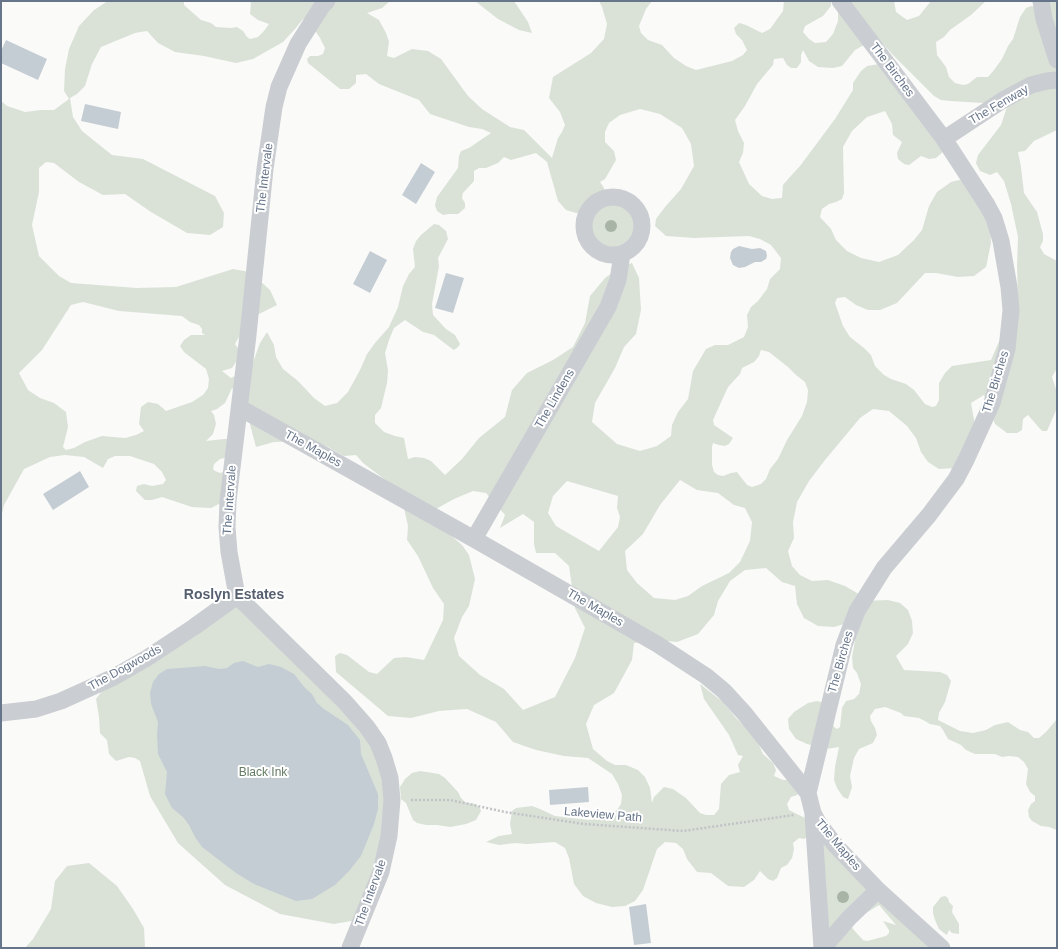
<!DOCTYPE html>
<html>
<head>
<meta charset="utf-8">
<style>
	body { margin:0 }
	#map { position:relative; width:1058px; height:949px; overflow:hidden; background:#fafaf8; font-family:Arial,sans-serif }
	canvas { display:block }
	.frame { position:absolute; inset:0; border:2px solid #67758a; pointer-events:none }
</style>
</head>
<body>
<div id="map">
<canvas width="1058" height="949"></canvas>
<div class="frame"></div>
</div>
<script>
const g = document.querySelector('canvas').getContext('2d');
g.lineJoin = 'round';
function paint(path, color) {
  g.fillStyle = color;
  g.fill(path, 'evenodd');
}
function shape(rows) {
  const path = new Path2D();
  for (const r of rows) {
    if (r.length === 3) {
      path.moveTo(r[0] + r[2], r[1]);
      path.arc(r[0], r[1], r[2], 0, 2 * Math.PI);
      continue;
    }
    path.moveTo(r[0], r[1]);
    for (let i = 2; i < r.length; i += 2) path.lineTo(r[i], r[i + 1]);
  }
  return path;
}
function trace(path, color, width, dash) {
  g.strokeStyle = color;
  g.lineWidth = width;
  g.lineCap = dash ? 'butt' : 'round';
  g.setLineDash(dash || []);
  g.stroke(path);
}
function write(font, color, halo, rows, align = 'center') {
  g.font = font + ' Arial,sans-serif';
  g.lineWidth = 4;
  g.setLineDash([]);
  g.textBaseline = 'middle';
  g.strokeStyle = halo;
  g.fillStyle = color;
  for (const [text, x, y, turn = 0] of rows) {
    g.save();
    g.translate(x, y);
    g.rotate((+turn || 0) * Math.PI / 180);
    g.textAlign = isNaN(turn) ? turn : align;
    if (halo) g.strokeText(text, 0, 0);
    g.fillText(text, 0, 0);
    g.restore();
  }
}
paint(shape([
	[108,1,184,1,184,5,201,20,211,23,216,27,231,28,237,27,243,31,247,37,250,39,258,37,264,31,269,24,258,20,250,14,251,1,390,1,382,8,367,13,379,20,386,33,389,42,387,56,394,58,412,49,428,51,441,59,468,96,482,109,510,127,524,130,552,158,558,138,562,132,565,125,560,112,549,98,553,77,591,53,604,39,607,24,602,7,599,1,652,1,646,9,639,26,641,33,648,40,662,45,674,58,686,66,696,70,732,61,743,55,747,50,742,40,736,34,734,28,739,23,746,25,762,33,770,29,783,11,784,1,831,1,831,6,823,16,805,26,803,32,809,39,815,43,826,42,833,34,838,21,838,12,849,1,894,1,896,12,907,20,919,16,931,1,986,1,971,15,950,30,944,37,936,42,937,55,946,67,949,77,955,83,963,85,968,84,977,77,988,77,994,70,1002,59,1008,46,1013,39,1020,17,1026,8,1031,6,1038,8,1041,1,1057,1,1057,130,1034,141,1025,151,1018,152,1021,167,1024,193,1037,212,1043,234,1043,241,1040,247,1044,254,1057,261,1057,368,1052,377,1057,392,1057,408,1047,431,1042,431,1028,415,1023,419,1022,430,1017,433,1007,433,995,424,984,395,971,403,977,436,956,468,939,469,928,462,921,452,916,438,907,426,889,411,873,409,860,418,825,460,809,481,797,502,793,522,794,538,788,551,792,566,800,575,812,581,828,580,845,586,857,593,863,601,888,600,900,603,908,610,912,621,913,633,908,644,896,656,904,670,940,672,947,675,951,681,945,702,939,713,938,720,960,731,973,733,986,730,995,725,1008,722,1020,730,1028,732,1034,738,1039,738,1046,732,1057,719,1057,830,1049,827,1041,826,1032,821,1029,817,1028,810,1031,804,1035,801,1035,796,1030,792,1026,784,1028,769,1024,762,1018,757,1009,756,1002,757,995,754,975,754,966,750,961,745,948,739,943,730,940,726,930,724,925,721,919,718,904,716,901,713,885,707,875,709,870,716,871,721,875,728,877,735,873,743,859,749,854,758,850,776,852,787,848,799,843,797,837,788,834,780,835,767,839,747,826,749,807,744,796,739,789,729,788,719,794,712,808,703,817,701,825,703,834,727,837,729,840,727,842,708,846,701,854,699,859,694,861,684,857,673,853,668,852,657,855,641,854,621,834,627,818,626,804,618,797,604,795,586,782,582,766,568,745,570,730,581,718,601,714,615,698,634,677,642,656,640,634,643,632,660,614,693,594,705,586,724,593,749,607,761,615,765,626,765,638,770,645,777,650,788,652,803,654,797,664,787,673,789,686,798,700,813,706,815,714,815,719,809,721,784,729,775,740,772,738,765,743,756,738,755,729,735,704,699,700,684,723,702,736,718,755,736,763,754,773,763,776,770,774,776,783,780,789,780,800,791,797,795,791,797,787,804,789,810,809,820,809,836,804,839,799,838,793,843,794,849,792,858,787,865,781,868,777,878,773,881,768,879,760,871,754,880,744,887,728,886,711,873,697,872,687,859,683,849,676,843,665,842,657,849,643,890,635,901,625,906,612,907,596,903,583,896,574,884,569,858,565,848,555,842,527,844,515,843,499,845,486,842,499,836,512,834,510,824,512,811,516,808,532,806,540,809,555,816,589,820,605,817,617,810,621,804,622,795,618,784,612,774,588,758,564,756,536,750,513,742,496,722,467,709,439,711,411,718,388,716,336,672,335,656,340,653,347,655,369,672,377,674,394,658,406,657,424,660,443,620,444,604,433,588,418,556,407,540,408,526,404,508,391,484,363,463,356,455,344,456,326,446,308,441,274,442,256,447,244,402,232,388,225,403,217,409,211,411,214,415,216,424,213,434,206,441,233,438,235,456,220,459,214,464,213,469,215,471,220,473,227,471,221,503,211,508,192,507,162,497,152,500,145,500,136,491,137,486,144,484,152,486,163,484,166,480,162,472,154,464,130,456,115,456,108,459,103,468,84,457,65,455,50,457,24,469,4,505,1,518,1,101,7,106,25,112,41,110,54,110,69,99,64,91,65,69,69,49,79,26,94,10],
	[303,19,307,19,320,38,325,48,323,54,318,56,310,56,307,59,308,63,340,89,349,89,356,83,356,75,366,74,379,84,419,100,430,114,469,127,482,129,491,133,469,148,461,151,459,156,458,168,437,197,435,205,437,211,443,215,449,214,458,214,465,208,465,203,462,198,463,193,474,181,474,171,479,168,486,168,498,163,504,157,511,160,536,153,547,162,558,201,566,210,576,213,587,211,583,221,584,231,587,240,593,248,607,255,615,255,622,253,630,250,640,238,642,230,642,223,636,208,629,201,620,197,610,196,602,198,604,192,604,188,600,182,605,179,616,160,614,151,605,142,605,132,609,123,620,115,640,109,660,114,682,128,691,144,694,166,681,189,665,207,656,219,655,226,666,236,694,238,749,236,760,239,771,245,781,258,780,269,770,279,767,289,758,301,751,307,747,315,748,327,744,337,728,345,715,345,706,349,693,371,688,399,678,412,672,425,671,436,657,446,640,451,617,444,592,422,595,403,615,368,624,347,636,334,641,310,639,278,632,263,620,267,605,278,590,296,585,323,573,347,553,360,527,373,512,390,505,417,479,438,462,459,445,475,431,461,424,458,415,457,408,459,404,438,395,436,384,432,375,423,375,415,381,408,387,383,388,370,385,353,389,340,394,328,405,320,423,332,434,335,451,348,454,350,458,347,460,344,455,335,446,329,433,315,432,304,439,266,438,258,448,239,446,231,439,225,434,224,421,235,416,241,413,249,415,267,409,274,403,286,398,307,389,327,375,343,367,354,360,370,348,392,337,403,325,406,314,398,298,381,283,369,276,357,274,345,267,332,260,343,252,365,247,371,231,378,222,371,232,368,238,359,240,351,235,344,244,328,257,315,277,305,270,290,250,272,233,269,176,287,137,288,71,283,59,276,39,256,32,225,39,192,39,168,46,162,54,163,79,182,103,195,125,194,151,212,187,233,210,235,223,227,224,213,215,196,143,159,112,155,82,131,73,117,70,98,77,94,85,86,92,64,101,47,135,33,147,31,158,43,175,52,204,56,236,63,253,59,283,42,295,29],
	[874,34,893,55,934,96,941,100,950,101,983,103,989,101,1007,107,1001,125,978,155,976,163,980,171,990,175,997,172,1004,181,1011,204,1018,237,1017,266,1018,297,991,360,952,366,945,373,939,383,939,400,936,406,932,407,925,404,914,390,906,384,891,379,884,375,875,366,871,355,864,348,850,337,843,326,835,303,837,298,845,297,856,305,868,310,880,310,897,303,925,273,936,273,958,277,974,276,986,267,991,243,989,212,965,181,959,180,951,182,937,192,929,206,922,230,914,240,898,255,879,262,861,258,847,251,836,240,831,229,820,217,822,209,829,204,836,202,842,199,844,193,843,147,852,131,867,117,885,111,892,124,893,135,902,142,897,153,898,159,904,164,909,165,921,156,929,159,936,158,945,150,879,64,867,66,861,71,853,83,853,90,835,119,800,166,789,178,783,185,782,198,772,199,762,196,749,184,739,162,743,153,744,143,738,131,735,120,745,106,757,84,773,65,774,59,783,58,787,65,791,68,797,68,801,62,801,55,803,50,809,61,818,67,833,68,842,66,855,50,864,45],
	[83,302,119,311,182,316,190,322,199,325,202,329,202,333,205,335,191,335,184,340,180,346,184,352,206,369,209,379,208,388,203,395,192,402,166,411,158,404,148,402,141,407,139,424,144,431,136,435,125,438,102,436,85,442,74,448,66,450,63,447,68,427,66,412,54,403,40,398,28,390,19,373,42,350,71,305],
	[761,350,769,352,788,367,796,375,805,382,808,390,807,402,802,416,787,440,778,459,770,469,766,479,761,484,752,487,747,485,737,472,731,473,723,476,718,475,714,472,712,465,712,447,713,443,719,445,725,446,729,444,733,438,714,425,713,420,728,387,740,374,742,368,754,362,759,356],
	[680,480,697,490,718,493,734,505,745,508,752,522,750,541,740,562,729,573,702,586,688,596,675,600,654,598,637,583,627,570,625,551,643,534,660,505],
	[567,481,618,496,617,508,620,517,618,527,599,551,556,526,548,513,553,496],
	[473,491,486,493,505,515,500,528,523,514,534,522,534,544,536,553,555,553,569,566,575,608,585,628,575,658,555,697,523,710,504,689,480,675,459,656,454,638,462,617,469,606,475,579,469,555,462,545,448,533,436,509,454,499],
	[475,1,514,1,528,22,532,33,519,30,498,19],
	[237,596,367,727,392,800,363,919,334,924,280,914,225,885,178,843,150,796,140,761,135,758,129,757,116,761,109,754,107,740,100,733,99,717,96,699,103,690],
	[420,771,439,774,445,778,458,792,461,798,465,802,475,804,480,808,481,811,476,820,466,824,450,827,437,825,426,825,417,823,413,820,406,803,401,799,400,787,405,779,412,773],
	[819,824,878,890,823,948],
	[89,863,117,886,133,909,144,928,145,947,142,948,25,948,33,939,51,909,55,881,67,866],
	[879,893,945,948,825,948],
	[879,905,896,925,883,921,889,930,889,933,886,936,867,941,863,940,853,929,850,923],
	[945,896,948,898,949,902,953,906,952,912,959,924,959,934,952,933,949,930,947,935,944,933,939,929,935,920,933,913,933,907,941,897]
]), '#dae2d8');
paint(shape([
	[6,40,47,59,38,80,1,63,1,51],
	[85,104,121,112,118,129,81,121],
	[421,163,435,172,416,204,402,195],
	[739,246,752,249,760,248,766,251,767,256,766,259,761,262,755,262,745,267,739,268,733,265,730,258,731,252,733,249],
	[370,251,387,260,370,293,353,284],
	[446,273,464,278,453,313,435,308],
	[80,471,89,487,53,510,43,494],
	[243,661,258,667,269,664,281,667,294,674,305,688,312,694,317,703,324,709,348,725,360,740,361,754,378,794,378,809,374,824,361,856,349,871,335,885,312,899,296,901,254,884,236,873,202,847,195,837,189,825,183,817,172,808,165,794,167,772,158,754,157,734,158,722,151,704,150,693,153,682,159,674,167,669,205,666,219,669,227,668,234,663],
	[588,787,589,802,550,805,549,790],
	[646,904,651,943,634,945,629,907]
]), '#c5cdd4');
trace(shape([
	[411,800,450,800,505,812,584,824,683,831,794,815]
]), '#c1c3c6', 2.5, [2, 2]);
trace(shape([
	[327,1,322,6,298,44,279,87,274,107,265,169,248,335,228,501,227,527,229,552,237,596,345,702,367,727,378,743,384,758,390,778,392,800,389,836,381,872,350,948],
	[1041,1,1044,19,1057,60],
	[944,139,1003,100,1031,85,1047,81,1057,80],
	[613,226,29],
	[240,408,474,539,657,644,706,676,724,691,745,714,808,793,813,813,819,824,836,846,878,890,942,948],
	[474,539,608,307,618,280,622,254],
	[1,713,36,709,61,701,114,677,147,658,194,627,237,596],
	[808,793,844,645,857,611,884,568,929,515,956,479,966,460,992,403,1007,349,1011,310,1009,287,1001,241,994,218,987,205,944,139,840,1],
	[813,815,822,948],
	[823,948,849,918,878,890]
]), '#cacdd1', 17);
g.fillStyle = '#a8b4a6';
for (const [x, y] of [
	[611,226],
	[843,897]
]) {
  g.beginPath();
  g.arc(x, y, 6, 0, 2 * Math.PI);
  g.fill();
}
write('12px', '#67758a', '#fff', [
	["The Birches",892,70,53],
	["The Fenway",999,105,-30],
	["The Intervale",265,178,-83],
	["The Birches",996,382,-73],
	["The Lindens",555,399,-60],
	["The Maples",313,449,29],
	["The Intervale",230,500,-86],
	["The Maples",595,608,30],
	["The Birches",841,662,-74],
	["The Dogwoods",125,668,-29],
	["Lakeview Path",603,815,5],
	["The Maples",838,845,50],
	["The Intervale",371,893,-70]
]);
write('12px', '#647b63', '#fff', [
	["Black Ink",263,773]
]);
write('bold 14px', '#56606f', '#fff', [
	["Roslyn Estates",234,595]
]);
</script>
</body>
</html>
